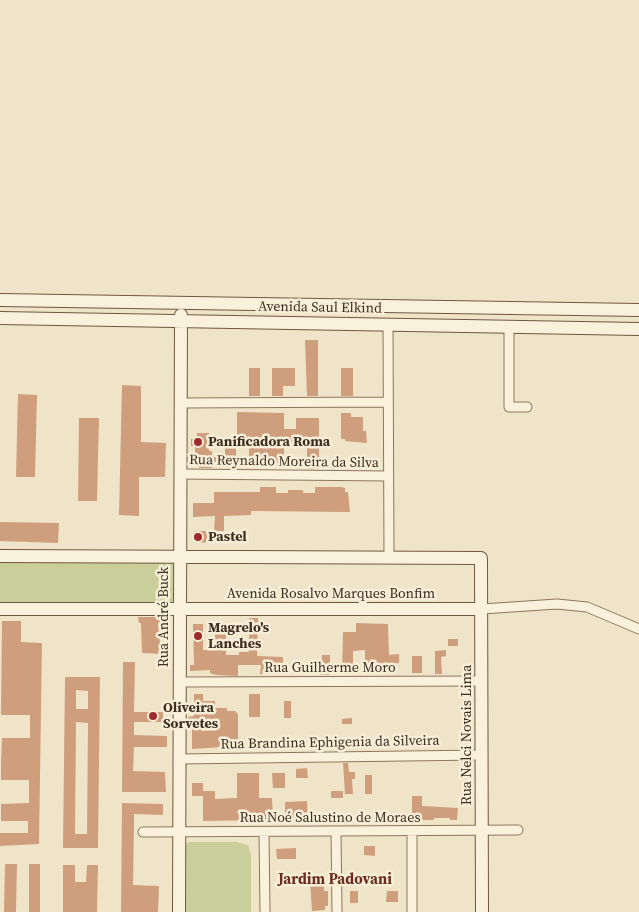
<!DOCTYPE html>
<html>
<head>
<meta charset="utf-8">
<style>
	body { margin:0 }
	canvas { display:block; background:#f0e4c8 }
</style>
</head>
<body>
<canvas width="639" height="912"></canvas>
<script>
const g = document.querySelector('canvas').getContext('2d');
g.lineJoin = 'round';
function paint(path, color) {
  g.fillStyle = color;
  g.fill(path, 'evenodd');
}
function shape(rows) {
  const path = new Path2D();
  for (const r of rows) {
    path.moveTo(r[0], r[1]);
    for (let i = 2; i < r.length; i += 2) path.lineTo(r[i], r[i + 1]);
  }
  return path;
}
function trace(path, color, width, dash) {
  g.strokeStyle = color;
  g.lineWidth = width;
  g.lineCap = dash ? 'butt' : 'round';
  g.setLineDash(dash || []);
  g.stroke(path);
}
function write(font, color, halo, rows, align = 'center') {
  g.font = font + ' "Source Serif 4",serif';
  g.lineWidth = 5;
  g.setLineDash([]);
  g.textBaseline = 'middle';
  g.strokeStyle = halo;
  g.fillStyle = color;
  for (const [text, x, y, turn = 0] of rows) {
    g.save();
    g.translate(x, y);
    g.rotate((+turn || 0) * Math.PI / 180);
    g.textAlign = isNaN(turn) ? turn : align;
    if (halo) g.strokeText(text, 0, 0);
    g.fillText(text, 0, 0);
    g.restore();
  }
}
paint(shape([
	[0,561,175,561,175,602,0,603],
	[189,842,236,842,248,845,251,855,251,912,184,912,185,845]
]), '#c9cf9b');
paint(shape([
	[305,340,318,340,318,396,307,396],
	[249,368,260,368,260,396,249,396],
	[272,368,295,368,295,386,283,386,283,396,272,396],
	[341,368,353,368,353,396,341,396],
	[122,385,141,386,141,442,166,443,165,477,139,477,139,516,119,515],
	[18,394,37,395,35,477,16,477],
	[237,412,284,413,284,429,296,429,296,418,319,418,319,469,307,469,307,442,284,443,284,465,249,466,249,441,237,441],
	[341,413,351,413,351,417,363,417,363,431,366,431,367,443,345,441,345,439,341,439],
	[79,418,99,418,97,501,78,501],
	[197,433,209,433,209,451,212,451,212,457,225,456,225,443,236,443,236,466,212,465,212,468,199,468,199,466,195,466,195,446,191,446,191,439,197,439],
	[260,487,276,487,276,493,288,493,288,490,303,490,303,493,315,493,315,487,341,487,345,488,345,492,348,492,350,512,251,511,251,515,224,516,224,531,214,531,215,516,193,517,193,503,214,503,214,492,260,492],
	[0,522,59,523,58,543,0,541],
	[195,531,216,531,216,543,194,542],
	[138,617,164,617,164,623,158,623,161,654,142,653,141,623,139,623],
	[249,618,258,618,257,656,283,657,283,674,260,674,261,665,238,665,238,676,216,675,210,673,210,670,190,671,190,665,194,665,193,624,203,624,203,650,215,650,215,627,226,627,226,655,239,655,239,652,249,652],
	[2,621,21,621,21,642,42,643,39,844,0,846,0,833,28,833,28,821,1,821,1,804,29,803,29,780,1,780,1,762,2,738,30,738,30,715,1,715],
	[356,623,388,624,389,655,399,654,399,663,375,664,375,673,365,673,365,650,353,651,353,673,342,673,343,632,356,632],
	[448,639,458,639,458,646,448,646],
	[446,650,446,656,441,657,442,674,435,674,435,651],
	[322,655,330,655,330,675,320,675],
	[412,656,422,656,422,673,412,673],
	[123,662,135,662,134,712,163,712,163,722,134,722,134,735,167,736,167,747,134,747,133,771,165,772,166,792,122,792],
	[65,677,100,677,98,848,63,848],
	[76,690,88,691,88,709,76,709],
	[76,722,88,723,87,834,75,834],
	[194,694,203,694,203,701,215,701,215,708,227,708,227,711,235,711,238,714,238,746,192,749,192,724,188,724,188,717,194,716],
	[203,719,215,719,215,730,203,731],
	[249,694,260,694,260,717,249,717],
	[284,701,291,701,291,718,284,718],
	[352,718,352,724,342,724,342,719],
	[343,763,348,763,349,772,355,772,355,779,352,779,353,794,345,794],
	[307,768,308,778,296,778,296,769],
	[237,773,259,773,259,798,272,798,273,820,203,821,203,796,192,796,192,783,203,783,203,791,215,791,215,799,237,798],
	[272,773,285,773,285,788,273,788],
	[365,775,372,775,372,794,365,794],
	[331,791,343,791,343,798,331,798],
	[412,796,422,796,422,806,458,808,457,820,450,820,450,818,434,818,434,820,412,820],
	[307,801,308,820,285,820,285,802],
	[122,803,163,804,163,815,134,814,134,825,133,885,159,886,158,912,121,912],
	[364,846,375,846,375,856,364,855],
	[296,848,296,859,277,859,276,849],
	[5,864,17,864,16,912,4,912],
	[29,864,40,864,40,912,29,912],
	[63,865,75,865,75,882,86,882,87,865,98,865,97,912,63,912],
	[310,881,324,881,324,891,328,891,328,906,325,906,325,910,312,911],
	[350,891,358,891,358,903,350,903],
	[387,891,398,891,398,902,386,902]
]), '#cf9f7d');
const street = shape([
	[388,324,389,557],
	[509,328,509,407,527,407],
	[180,403,388,402],
	[180,474,388,476],
	[482,609,557,604,587,607,639,629],
	[179,682,481,681],
	[179,759,481,755],
	[143,832,518,830],
	[336,832,337,912],
	[412,832,412,912],
	[264,833,265,912]
]);
const secondary = shape([
	[0,300,639,310],
	[0,318,639,329],
	[0,556,481,558,482,912],
	[0,609,482,609],
	[179,912,181,315]
]);
trace(street, '#8d765c', 11);
trace(secondary, '#6f573f', 14);
trace(street, '#faf1dc', 9);
trace(secondary, '#faf1dc', 12);
for (const [x, y, r, color] of [
	[198,442,5,"#9e2a2b"],
	[198,537,5,"#9e2a2b"],
	[198,636,5,"#9e2a2b"],
	[153,716,5,"#9e2a2b"]
]) {
  const dot = new Path2D();
  dot.arc(x, y, r, 0, 2 * Math.PI);
  g.fillStyle = color;
  g.fill(dot);
  trace(dot, '#f7eed8', 2);
}
write('14px', '#3d2e20', '#f7eed8', [
	["Avenida Saul Elkind",320,308,1],
	["Rua Reynaldo Moreira da Silva",284,462,1],
	["Avenida Rosalvo Marques Bonfim",331,594],
	["Rua André Buck",164,617,-90],
	["Rua Guilherme Moro",330,668],
	["Rua Nelci Novais Lima",467,735,-90],
	["Rua Brandina Ephigenia da Silveira",330,743,-1],
	["Rua Noé Salustino de Moraes",330,818]
]);
write('bold 14px', '#3d2e20', '#f7eed8', [
	["Panificadora Roma",208,442],
	["Pastel",208,537],
	["Magrelo's",208,628],
	["Lanches",208,644],
	["Oliveira",163,708],
	["Sorvetes",163,724]
], 'left');
write('bold 15px', '#6b2e1e', '#f7eed8', [
	["Jardim Padovani",335,880]
]);
</script>
</body>
</html>
